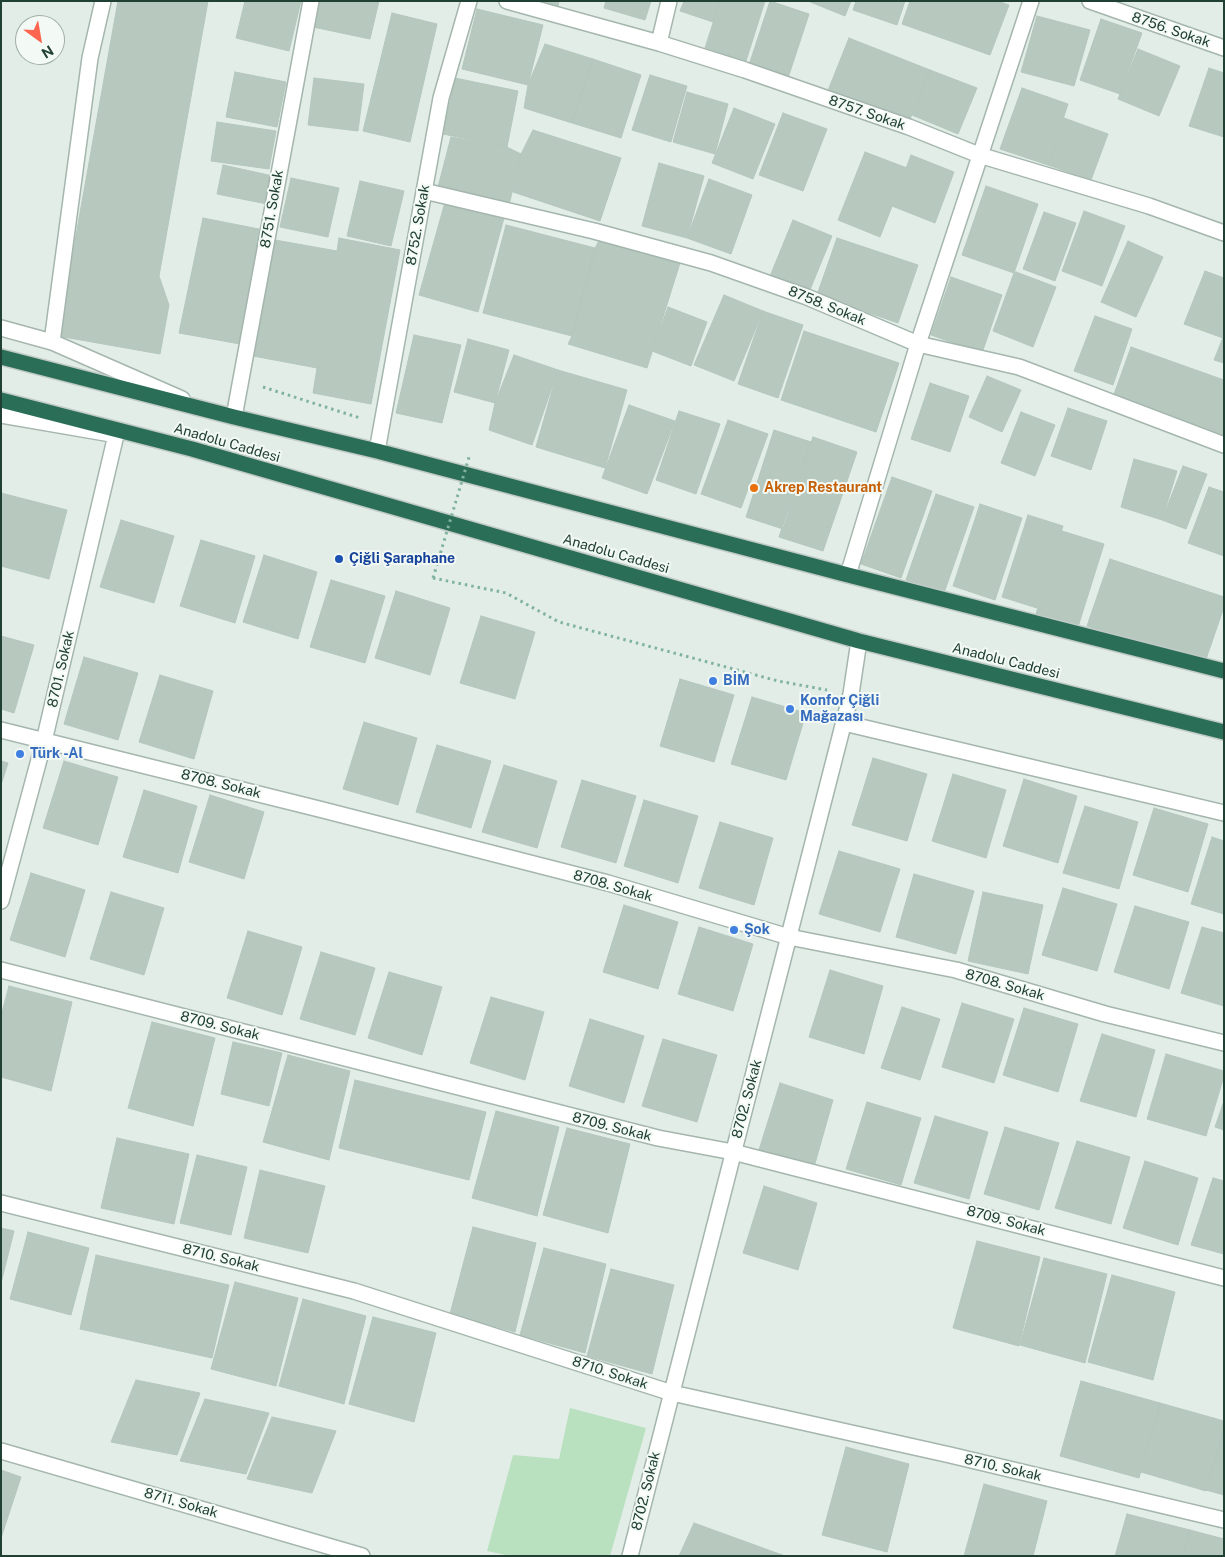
<!DOCTYPE html>
<html>
<head>
<meta charset="utf-8">
<style>
	body { margin:0 }
	#map { position:relative; width:1225px; height:1557px; overflow:hidden; background:#e2ede7; font-family:"Public Sans",sans-serif }
	canvas { display:block }
	.frame { position:absolute; inset:0; border:2px solid #204033; pointer-events:none }
	.north { position:absolute; left:15px; top:15px; width:50px; height:50px; box-sizing:border-box; background:#f3f9f5; border:1px solid #9fafa7; border-radius:50%; rotate:148deg; font-size:14px; font-weight:700; line-height:20px; text-align:center; color:#204033 }
	.north::after { content:''; display:block; margin:auto; width:18px; height:22px; background:#fc6651; clip-path:polygon(50% 0,100% 100%,50% 72%,0 100%) }
</style>
</head>
<body>
<div id="map">
<canvas width="1225" height="1557"></canvas>
<div class="frame"></div>
<div class="north">N</div>
</div>
<script>
const g = document.querySelector('canvas').getContext('2d');
g.lineJoin = 'round';
function paint(path, color) {
  g.fillStyle = color;
  g.fill(path, 'evenodd');
}
function shape(rows) {
  const path = new Path2D();
  for (const r of rows) {
    path.moveTo(r[0], r[1]);
    for (let i = 2; i < r.length; i += 2) path.lineTo(r[i], r[i + 1]);
  }
  return path;
}
function trace(path, color, width, dash) {
  g.strokeStyle = color;
  g.lineWidth = width;
  g.lineCap = dash ? 'butt' : 'round';
  g.setLineDash(dash || []);
  g.stroke(path);
}
function write(font, color, halo, rows, align = 'center') {
  g.font = font + ' "Public Sans",sans-serif';
  g.lineWidth = 4;
  g.setLineDash([]);
  g.textBaseline = 'middle';
  g.strokeStyle = halo;
  g.fillStyle = color;
  for (const [text, x, y, turn = 0] of rows) {
    g.save();
    g.translate(x, y);
    g.rotate((+turn || 0) * Math.PI / 180);
    g.textAlign = isNaN(turn) ? turn : align;
    if (halo) g.strokeText(text, 0, 0);
    g.fillText(text, 0, 0);
    g.restore();
  }
}
paint(shape([
	[570,1408,646,1428,610,1556,511,1556,487,1551,513,1455,559,1459]
]), '#b9e0bf');
const building = shape([
	[118,1,208,1,159,276,169,305,160,354,58,336,118,1],
	[245,1,301,1,289,51,236,38,245,1],
	[319,1,379,1,370,39,313,27,319,1],
	[535,1,559,1,558,7,535,1],
	[606,1,651,1,645,20,604,8,606,1],
	[684,1,720,1,713,22,680,11,684,1],
	[720,1,765,1,746,61,705,48,720,1],
	[770,1,809,14,788,78,749,65,770,1],
	[808,1,851,1,845,16,808,1],
	[856,1,905,1,897,25,853,10,856,1],
	[910,1,997,1,1009,5,990,55,902,24,910,1],
	[477,9,543,25,528,85,462,69,477,9],
	[392,13,437,24,410,142,363,131,392,13],
	[1037,16,1090,30,1074,86,1021,72,1037,16],
	[1101,19,1142,33,1120,94,1080,80,1101,19],
	[849,38,930,70,908,124,827,93,849,38],
	[545,44,593,59,572,123,524,108,528,85,545,44],
	[1138,49,1180,66,1159,116,1118,99,1138,49],
	[593,59,641,75,621,138,572,123,593,59],
	[1209,68,1224,73,1224,137,1189,126,1209,68],
	[930,70,977,88,958,134,912,115,930,70],
	[235,72,286,82,277,127,226,117,235,72],
	[650,75,687,86,671,142,632,130,650,75],
	[314,78,364,84,358,131,308,125,314,78],
	[455,78,518,91,507,147,443,134,455,78],
	[1022,88,1068,104,1048,165,1000,149,1022,88],
	[687,92,728,104,715,154,673,142,687,92],
	[734,108,775,124,753,179,712,163,734,108],
	[783,113,827,129,803,191,759,175,783,113],
	[1064,118,1108,134,1091,180,1048,165,1064,118],
	[217,122,276,131,269,169,211,161,217,122],
	[533,130,621,158,600,221,513,192,521,154,533,130],
	[451,137,507,147,521,154,509,205,438,187,451,137],
	[865,152,907,168,880,237,838,220,865,152],
	[911,155,954,172,935,223,892,206,911,155],
	[659,163,704,176,687,238,642,226,659,163],
	[223,165,273,176,267,204,217,194,223,165],
	[291,178,339,188,328,237,280,227,291,178],
	[709,179,752,195,731,254,687,238,709,179],
	[360,181,404,191,391,246,347,236,360,181],
	[986,186,1038,204,1014,273,962,255,986,186],
	[445,202,504,218,478,312,419,295,445,202],
	[1084,211,1125,226,1102,286,1062,271,1084,211],
	[1044,212,1076,223,1055,281,1023,269,1044,212],
	[203,218,264,230,240,344,179,333,203,218],
	[793,220,832,236,807,297,768,281,793,220],
	[506,225,595,248,572,336,483,313,506,225],
	[339,238,400,250,371,404,313,393,317,368,253,356,275,240,337,251,339,238],
	[837,238,918,265,898,323,817,295,837,238],
	[600,239,680,263,647,368,568,344,572,336,595,248,600,239],
	[1128,241,1163,257,1136,317,1101,302,1128,241],
	[1205,271,1224,278,1223,338,1184,324,1205,271],
	[1016,272,1056,287,1033,347,993,331,1014,273,1016,272],
	[951,277,1002,295,982,353,931,335,951,277],
	[724,295,763,311,734,381,694,365,724,295],
	[668,307,707,322,691,366,652,351,668,307],
	[763,311,803,325,778,398,738,384,763,311],
	[1095,316,1132,329,1113,385,1074,371,1095,316],
	[804,331,899,363,876,432,781,400,804,331],
	[414,335,461,345,442,423,396,413,414,335],
	[1224,335,1224,363,1214,360,1224,335],
	[468,339,509,350,495,403,454,392,468,339],
	[1131,347,1224,380,1224,437,1113,397,1131,347],
	[514,355,558,370,532,445,489,430,495,403,514,355],
	[558,370,627,390,605,468,536,447,558,370],
	[987,376,1021,390,1002,432,969,417,987,376],
	[930,383,969,396,950,452,911,439,930,383],
	[629,405,675,421,647,494,602,478,629,405],
	[1068,408,1107,421,1091,470,1051,456,1068,408],
	[679,411,720,424,696,494,656,480,679,411],
	[1021,412,1055,425,1035,476,1001,463,1021,412],
	[728,420,768,434,741,508,701,494,728,420],
	[774,430,811,442,783,529,746,517,774,430],
	[813,437,857,452,823,551,779,537,813,437],
	[1134,459,1177,471,1162,520,1121,507,1134,459],
	[1183,466,1207,474,1186,529,1162,520,1183,466],
	[892,477,932,491,901,578,861,564,892,477],
	[1209,487,1224,492,1224,556,1188,543,1209,487],
	[1,493,67,510,49,579,1,566,1,493],
	[936,494,974,507,944,593,906,580,936,494],
	[980,504,1022,518,995,600,953,586,980,504],
	[1028,515,1063,526,1037,608,1002,597,1028,515],
	[121,520,174,536,154,603,100,587,121,520],
	[1062,531,1104,544,1078,627,1036,614,1062,531],
	[201,540,255,556,235,623,180,606,201,540],
	[264,555,317,572,298,639,243,622,264,555],
	[1110,559,1224,597,1224,607,1204,665,1087,626,1110,559],
	[331,580,385,596,365,663,310,647,331,580],
	[396,591,450,608,430,675,375,658,396,591],
	[481,616,535,632,515,699,460,683,481,616],
	[1,636,34,645,14,713,1,709,1,636],
	[84,657,138,673,118,740,64,724,84,657],
	[160,675,213,691,194,759,139,742,160,675],
	[680,679,734,695,714,762,660,746,680,679],
	[752,697,806,713,786,780,731,764,752,697],
	[364,722,417,738,398,805,343,789,364,722],
	[437,745,491,761,471,828,416,812,437,745],
	[873,758,927,774,907,841,852,825,873,758],
	[1,761,8,763,1,785,1,761],
	[64,761,118,777,98,845,43,828,64,761],
	[504,765,557,781,537,848,482,832,504,765],
	[953,774,1006,790,986,858,932,841,953,774],
	[1024,779,1077,796,1058,863,1003,846,1024,779],
	[582,780,636,796,616,863,561,847,582,780],
	[144,790,197,806,178,873,123,857,144,790],
	[210,795,264,812,244,879,189,862,210,795],
	[644,800,698,816,678,883,624,866,644,800],
	[1085,806,1138,822,1119,889,1063,873,1085,806],
	[1154,808,1208,824,1188,892,1133,875,1154,808],
	[720,822,773,838,754,905,699,888,720,822],
	[1212,837,1224,841,1224,914,1191,904,1212,837],
	[839,851,900,869,880,932,819,914,839,851],
	[31,873,85,890,65,957,10,940,31,873],
	[914,874,974,891,956,954,896,937,914,874],
	[1063,888,1117,904,1097,971,1042,955,1063,888],
	[111,892,164,908,144,975,90,959,111,892],
	[983,892,1043,905,1028,974,968,961,983,892],
	[624,905,678,922,658,989,603,972,624,905],
	[1135,906,1189,922,1169,989,1114,972,1135,906],
	[699,927,753,944,733,1011,678,994,699,927],
	[1202,927,1224,933,1224,1006,1181,993,1202,927],
	[248,931,302,947,282,1015,227,998,248,931],
	[321,952,375,968,355,1035,300,1019,321,952],
	[830,970,883,986,864,1054,809,1037,830,970],
	[389,972,442,987,422,1055,368,1038,389,972],
	[9,986,72,1002,51,1091,1,1077,1,1016,9,986],
	[491,997,544,1012,525,1080,470,1063,491,997],
	[962,1003,1014,1019,994,1083,942,1067,962,1003],
	[902,1007,940,1019,920,1080,881,1068,902,1007],
	[1024,1008,1078,1024,1058,1092,1003,1075,1024,1008],
	[590,1019,644,1036,624,1103,569,1086,590,1019],
	[152,1022,215,1038,193,1126,128,1108,152,1022],
	[1102,1034,1155,1050,1136,1117,1080,1101,1102,1034],
	[663,1039,717,1055,697,1122,642,1106,663,1039],
	[233,1042,282,1053,269,1106,221,1094,233,1042],
	[1166,1054,1224,1071,1224,1076,1206,1136,1147,1119,1166,1054],
	[288,1055,350,1071,329,1160,263,1142,288,1055],
	[355,1080,486,1112,469,1180,339,1148,355,1080],
	[780,1083,833,1100,814,1167,759,1150,780,1083],
	[1224,1101,1224,1130,1215,1127,1224,1101],
	[867,1102,921,1118,901,1185,846,1169,867,1102],
	[496,1111,559,1127,537,1216,472,1198,496,1111],
	[935,1116,988,1132,969,1199,914,1183,935,1116],
	[1005,1127,1059,1143,1039,1210,984,1194,1005,1127],
	[567,1128,630,1144,608,1233,543,1215,567,1128],
	[117,1138,189,1154,174,1224,101,1208,117,1138],
	[1077,1141,1130,1157,1111,1224,1055,1208,1077,1141],
	[197,1155,247,1167,231,1235,180,1223,197,1155],
	[1145,1161,1198,1178,1178,1245,1123,1228,1145,1161],
	[260,1170,325,1186,308,1253,244,1238,260,1170],
	[1213,1178,1224,1181,1224,1254,1191,1245,1213,1178],
	[764,1186,817,1203,798,1270,743,1253,764,1186],
	[473,1227,536,1243,515,1332,450,1314,473,1227],
	[1,1228,14,1231,1,1283,1,1228],
	[28,1232,89,1248,71,1315,10,1299,28,1232],
	[977,1241,1040,1257,1019,1346,953,1328,977,1241],
	[544,1248,606,1264,585,1353,520,1335,544,1248],
	[96,1255,229,1285,212,1358,80,1329,96,1255],
	[1044,1258,1107,1274,1085,1363,1020,1345,1044,1258],
	[611,1269,674,1285,652,1374,587,1356,611,1269],
	[1112,1275,1175,1292,1153,1380,1088,1362,1112,1275],
	[235,1282,298,1298,276,1386,211,1369,235,1282],
	[303,1299,366,1316,344,1404,279,1386,303,1299],
	[373,1317,436,1333,414,1422,349,1404,373,1317],
	[136,1380,200,1393,177,1455,111,1442,136,1380],
	[1081,1381,1160,1403,1139,1478,1060,1456,1081,1381],
	[205,1399,269,1413,246,1474,180,1461,205,1399],
	[1160,1403,1224,1421,1224,1429,1206,1491,1141,1472,1160,1403],
	[272,1417,336,1431,312,1493,247,1479,272,1417],
	[1224,1429,1224,1495,1206,1490,1224,1429],
	[846,1447,909,1464,887,1552,822,1535,846,1447],
	[1,1470,21,1477,1,1538,1,1470],
	[984,1484,1047,1501,1033,1556,964,1556,984,1484],
	[1127,1514,1190,1530,1183,1556,1115,1556,1127,1514],
	[694,1523,785,1556,679,1556,694,1523],
	[1190,1530,1224,1539,1224,1556,1183,1556,1190,1530]
]);
paint(building, '#b7c8bf');
trace(building, '#b4c7bd', 1);
const lane = shape([
	[844,723,1224,813]
]);
const street = shape([
	[507,1,659,43,745,70,909,127,979,155,1149,206,1224,233],
	[1090,1,1224,48],
	[659,43,669,1],
	[424,191,594,231,711,263,807,297,918,344,1019,367,1224,445],
	[1,328,52,342,182,399],
	[52,342,90,58,103,1],
	[1,415,111,434],
	[234,417,311,1],
	[377,451,441,98,469,1],
	[848,575,918,344,1031,1],
	[1,730,319,809,608,883,789,937,956,970,1105,1014,1224,1043],
	[1,901,44,741,116,435],
	[1,970,658,1138,733,1152,1224,1278],
	[1,1203,354,1291,672,1393,950,1455,1224,1520],
	[1,1451,362,1556],
	[630,1556,851,694,859,641]
]);
const highway = shape([
	[1,357,234,417,377,451,848,575,1224,671],
	[1,400,192,449,859,641,1224,732]
]);
trace(lane, '#a4b6ad', 18);
trace(street, '#a4b6ad', 18);
trace(highway, '#c1cac6', 18);
trace(shape([
	[263,387,360,418],
	[433,578,506,593,559,622,778,681,827,690]
]), '#80b39d', 3, [2.5, 4]);
trace(lane, '#fff', 15);
trace(street, '#fff', 15);
trace(highway, '#2a6e58', 15);
trace(shape([
	[433,578,470,454]
]), '#80b39d', 3, [2.5, 4]);
for (const [x, y, r, color] of [
	[754,488,5,"#e8710a"],
	[339,559,5,"#1a4fb4"],
	[713,681,5,"#3f7fe0"],
	[790,709,5,"#3f7fe0"],
	[20,754,5,"#3f7fe0"],
	[734,930,5,"#3f7fe0"]
]) {
  const dot = new Path2D();
  dot.arc(x, y, r, 0, 2 * Math.PI);
  g.fillStyle = color;
  g.fill(dot);
  trace(dot, '#f3f9f5', 2);
}
write('14px', '#204033', '#f3f9f5', [
	["8756. Sokak",1171,30,19],
	["8757. Sokak",867,113,19],
	["8751. Sokak",272,209,-80],
	["8752. Sokak",418,225,-80],
	["8758. Sokak",827,306,22],
	["Anadolu Caddesi",227,443,16],
	["Anadolu Caddesi",616,554,16],
	["Anadolu Caddesi",1006,661,14],
	["8701. Sokak",61,669,-77],
	["8708. Sokak",221,784,14],
	["8708. Sokak",613,886,16],
	["8708. Sokak",1005,985,16],
	["8709. Sokak",220,1026,14],
	["8702. Sokak",747,1099,-75],
	["8709. Sokak",612,1127,14],
	["8709. Sokak",1006,1221,15],
	["8710. Sokak",221,1258,14],
	["8710. Sokak",610,1373,18],
	["8710. Sokak",1003,1468,13],
	["8702. Sokak",646,1491,-76],
	["8711. Sokak",181,1503,16]
]);
write('bold 14px', '#c56008', '#f3f9f5', [
	["Akrep Restaurant",764,488]
], 'left');
write('bold 14px', '#164399', '#f3f9f5', [
	["Çiğli Şaraphane",349,559]
], 'left');
write('bold 14px', '#366cbe', '#f3f9f5', [
	["BİM",723,681],
	["Konfor Çiğli",800,701],
	["Mağazası",800,717],
	["Türk -Al",30,754],
	["Şok",744,930]
], 'left');
</script>
</body>
</html>
